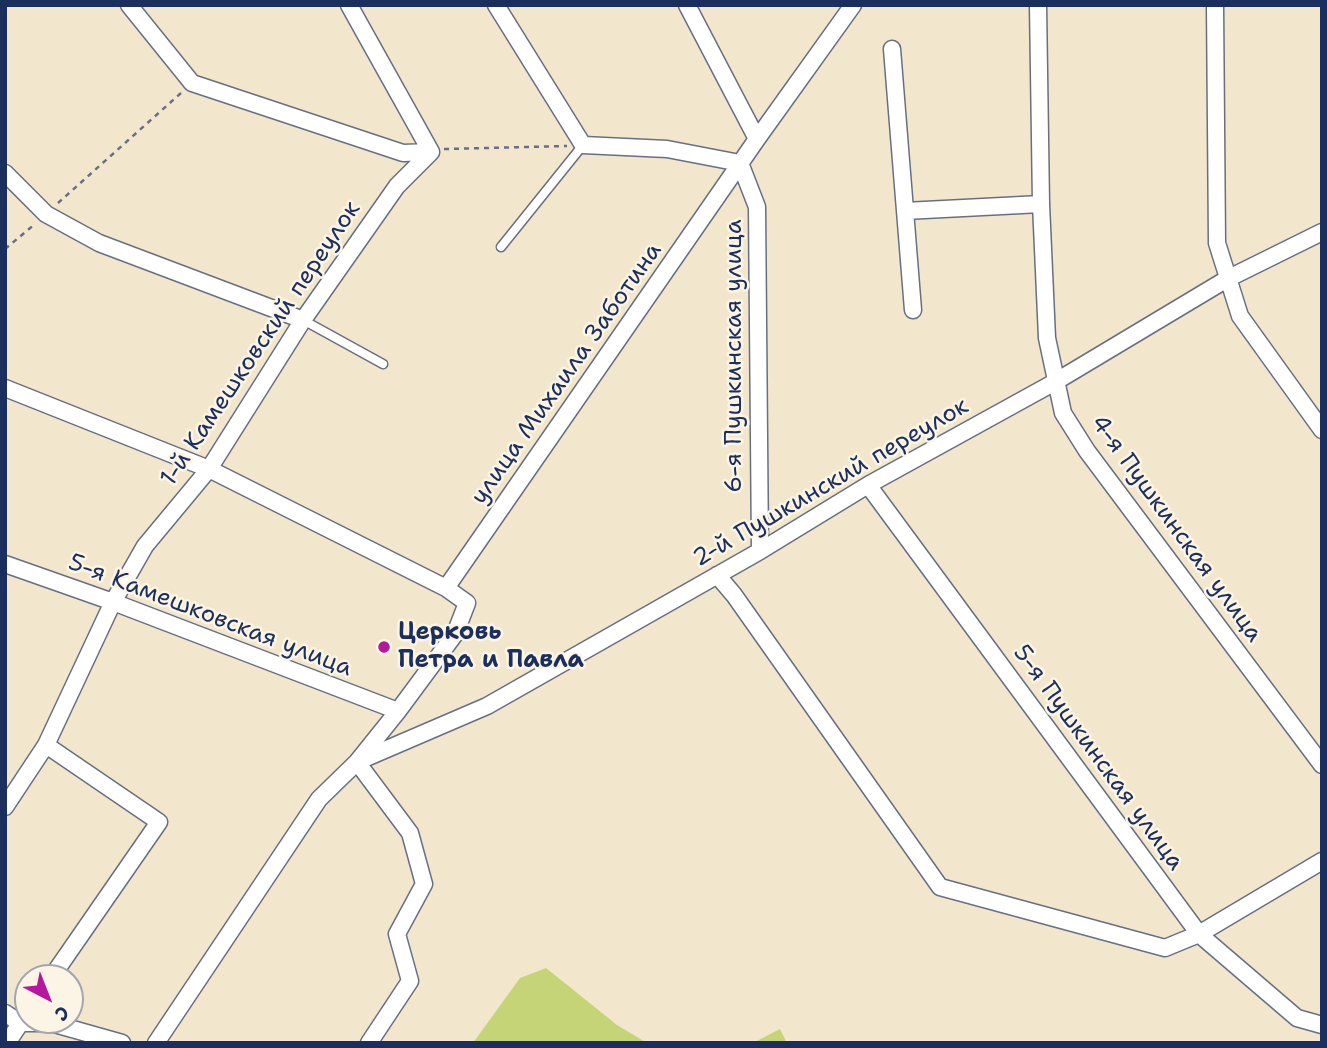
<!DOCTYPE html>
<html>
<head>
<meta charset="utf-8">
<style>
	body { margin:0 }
	#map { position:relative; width:1327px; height:1048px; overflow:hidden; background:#f2e7cc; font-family:"Shantell Sans",sans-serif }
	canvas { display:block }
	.frame { position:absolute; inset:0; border:7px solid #1b2f5e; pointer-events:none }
	.north { position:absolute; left:14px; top:964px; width:70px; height:70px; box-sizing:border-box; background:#fcf5e5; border:2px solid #a2a6af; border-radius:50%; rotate:138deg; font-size:19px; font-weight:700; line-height:28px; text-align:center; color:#1b2f5e }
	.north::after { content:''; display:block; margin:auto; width:24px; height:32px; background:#b5179e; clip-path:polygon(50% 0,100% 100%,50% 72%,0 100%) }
</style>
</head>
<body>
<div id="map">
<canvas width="1327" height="1048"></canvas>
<div class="frame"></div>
<div class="north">С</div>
</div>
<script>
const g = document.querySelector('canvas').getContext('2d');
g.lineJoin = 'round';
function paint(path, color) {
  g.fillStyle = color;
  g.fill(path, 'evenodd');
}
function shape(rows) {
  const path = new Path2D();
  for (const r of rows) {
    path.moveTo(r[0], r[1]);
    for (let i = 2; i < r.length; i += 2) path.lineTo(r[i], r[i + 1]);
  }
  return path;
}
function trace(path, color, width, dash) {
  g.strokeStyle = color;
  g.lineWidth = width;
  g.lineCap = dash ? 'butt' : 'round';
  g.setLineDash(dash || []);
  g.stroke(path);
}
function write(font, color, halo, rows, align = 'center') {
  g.font = font + ' "Shantell Sans",sans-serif';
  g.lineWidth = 5;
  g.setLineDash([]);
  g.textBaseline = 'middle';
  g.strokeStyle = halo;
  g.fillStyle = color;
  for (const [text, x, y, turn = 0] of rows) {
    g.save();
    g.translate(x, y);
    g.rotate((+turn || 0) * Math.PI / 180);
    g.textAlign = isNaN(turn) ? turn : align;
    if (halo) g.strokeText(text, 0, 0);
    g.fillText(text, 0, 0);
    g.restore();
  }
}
paint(shape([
	[546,968,617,1025,647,1043,473,1043,520,978],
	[780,1029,787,1043,753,1043]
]), '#c4d476');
const lane = shape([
	[501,247,583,145],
	[303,320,383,364]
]);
const street = shape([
	[129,5,192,83,403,153,431,152],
	[349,5,431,152],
	[496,5,583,145,667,149,740,163,757,207,760,551],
	[687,5,757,139],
	[1038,5,1041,204,1047,338,1063,413,1087,451,1322,765],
	[1215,5,1217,243,1240,316,1322,430],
	[892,49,913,310],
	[5,173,46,214,99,243,303,320],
	[905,211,1041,204],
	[5,388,209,469,446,588],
	[868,485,1199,934,1297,1018,1322,1025],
	[5,564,113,602,398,711],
	[717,575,734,595,940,887,1165,948,1199,934,1322,861],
	[46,745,159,822,51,978],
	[359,761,487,706,760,551,868,485,1055,382,1227,279,1322,232],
	[357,762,410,833,424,884,397,934,410,981,369,1043],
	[5,807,46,745,113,602,145,546,209,469,303,320,397,186,431,152],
	[5,1013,20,1023,51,1023,122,1043],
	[7,1043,28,1012],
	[156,1043,319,799,357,762,398,711,455,634,467,603,446,588,757,139,853,5]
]);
trace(lane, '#666f84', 11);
trace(street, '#666f84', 19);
trace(shape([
	[444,149,567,146],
	[58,203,181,93],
	[5,249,35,224]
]), '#666f84', 2.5, [5, 5]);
trace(lane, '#fff', 8);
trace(street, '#fff', 16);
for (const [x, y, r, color] of [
	[384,647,7,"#b5179e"]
]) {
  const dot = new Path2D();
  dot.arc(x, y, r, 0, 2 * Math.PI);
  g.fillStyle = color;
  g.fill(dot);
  trace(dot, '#fcf5e5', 2.5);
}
write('24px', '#1b2f5e', '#fcf5e5', [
	["1-й Камешковский переулок",261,344,-56],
	["6-я Пушкинская улица",735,356,-90],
	["улица Михаила Заботина",567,374,-55],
	["2-й Пушкинский переулок",831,483,-30],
	["4-я Пушкинская улица",1176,529,54],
	["5-я Камешковская улица",210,616,21],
	["5-я Пушкинская улица",1098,758,54]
]);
write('bold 24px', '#1b2f5e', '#fcf5e5', [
	["Церковь",398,633],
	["Петра и Павла",398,661]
], 'left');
</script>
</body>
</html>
